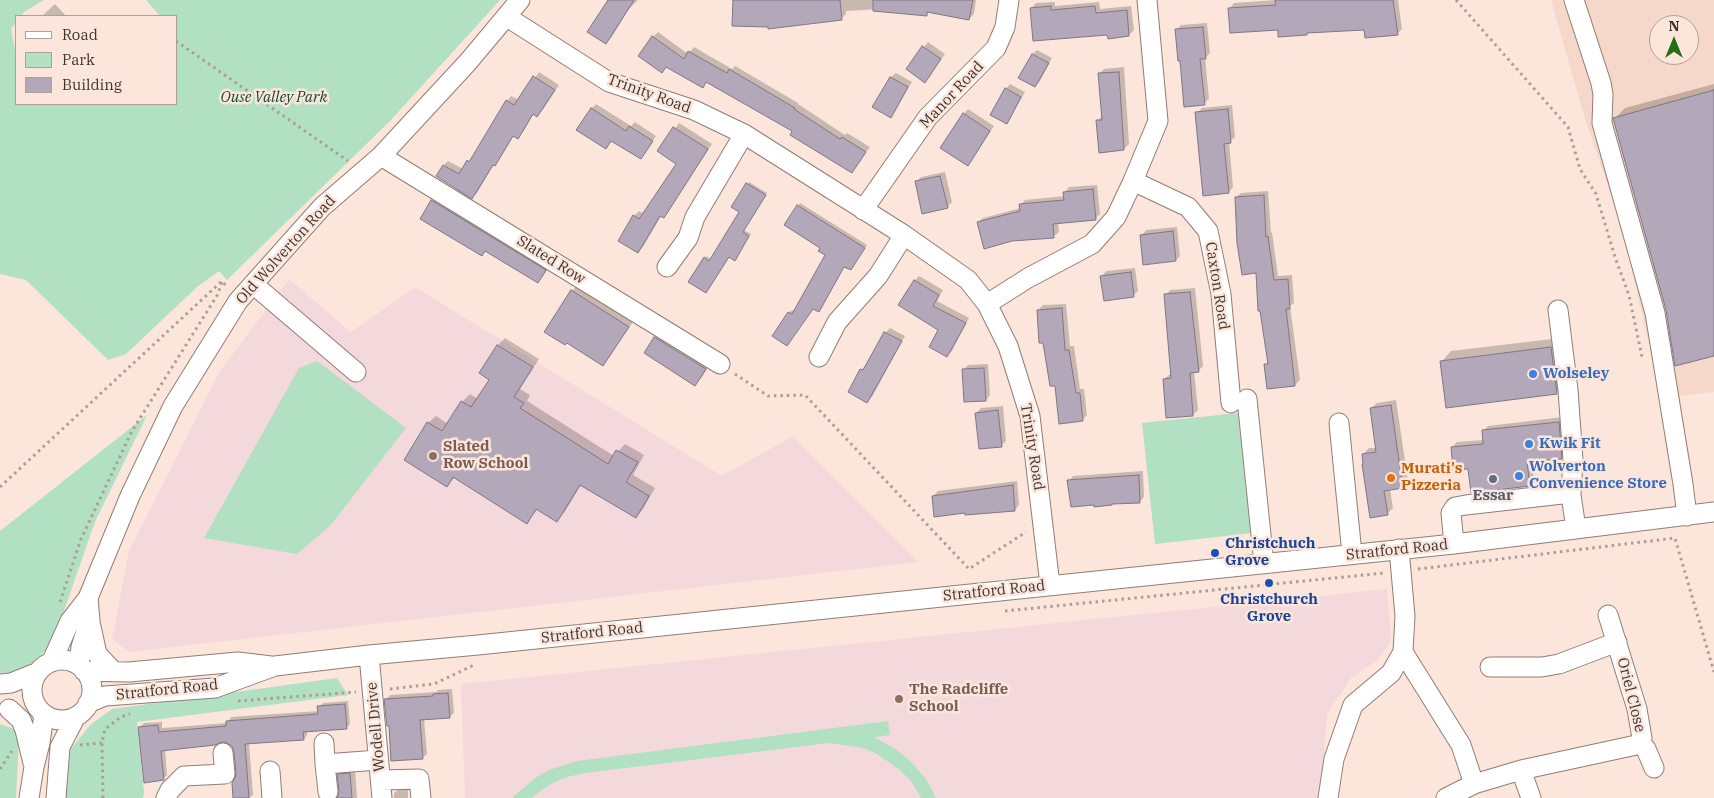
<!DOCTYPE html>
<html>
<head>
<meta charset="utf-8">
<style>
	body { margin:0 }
	#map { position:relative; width:1714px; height:798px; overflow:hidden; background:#fce6db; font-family:"IBM Plex Serif",serif }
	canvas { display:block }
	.legend { position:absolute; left:15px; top:15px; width:162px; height:90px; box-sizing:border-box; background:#fce6db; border:1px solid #b09f97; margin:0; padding:6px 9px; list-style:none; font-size:15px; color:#3d3531 }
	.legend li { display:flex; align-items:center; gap:10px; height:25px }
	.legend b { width:25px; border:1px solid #b09f97 }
	.north { position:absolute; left:1649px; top:15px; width:50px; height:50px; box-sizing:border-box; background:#fce6db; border:1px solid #b09f97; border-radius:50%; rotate:0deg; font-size:14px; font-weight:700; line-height:20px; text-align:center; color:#3d3531 }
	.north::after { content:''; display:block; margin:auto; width:18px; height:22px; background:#247013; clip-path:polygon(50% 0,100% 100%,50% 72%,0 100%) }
</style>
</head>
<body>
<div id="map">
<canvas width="1714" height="798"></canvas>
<ul class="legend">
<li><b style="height:6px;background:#fff"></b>Road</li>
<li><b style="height:14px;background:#b2e0c2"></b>Park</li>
<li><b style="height:14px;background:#b2a8ba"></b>Building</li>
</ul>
<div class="north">N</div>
</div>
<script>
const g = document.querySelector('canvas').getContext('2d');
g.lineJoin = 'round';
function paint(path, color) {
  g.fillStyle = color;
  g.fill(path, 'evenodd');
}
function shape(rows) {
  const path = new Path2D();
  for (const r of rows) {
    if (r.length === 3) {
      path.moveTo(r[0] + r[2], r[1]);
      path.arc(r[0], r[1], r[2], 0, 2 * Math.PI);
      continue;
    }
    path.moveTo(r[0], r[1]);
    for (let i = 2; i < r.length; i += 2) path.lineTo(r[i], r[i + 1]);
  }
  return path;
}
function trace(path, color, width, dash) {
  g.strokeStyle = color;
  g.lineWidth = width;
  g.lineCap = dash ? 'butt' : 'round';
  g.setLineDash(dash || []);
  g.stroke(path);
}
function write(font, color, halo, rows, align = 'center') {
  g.font = font + ' "IBM Plex Serif",serif';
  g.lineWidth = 5;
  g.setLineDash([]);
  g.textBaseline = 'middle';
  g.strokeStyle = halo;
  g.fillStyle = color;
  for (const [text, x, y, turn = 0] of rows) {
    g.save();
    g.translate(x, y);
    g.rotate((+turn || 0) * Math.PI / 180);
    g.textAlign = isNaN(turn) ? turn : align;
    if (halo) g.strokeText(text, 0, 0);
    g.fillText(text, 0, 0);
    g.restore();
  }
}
paint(shape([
	[1551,0,1714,0,1714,392,1679,396,1694,489,1674,491,1659,388,1622,227,1584,116],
	[1659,25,1689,25,1689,55,1659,55]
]), '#f6d8ca');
paint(shape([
	[289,279,351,332,415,287,722,476,793,436,919,562,129,652,112,639,129,551,220,371],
	[1387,589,1391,641,1378,660,1351,678,1327,714,1321,798,465,798,461,684]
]), '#f4d9dc');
paint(shape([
	[0,0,44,0,24,12,21,16,16,16,16,22,11,29,16,55,16,104,176,104,176,16,160,16,146,0,500,0,390,121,227,280,219,271,197,287,126,354,108,360,26,280,0,274],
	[317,361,406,428,330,526,297,554,204,538,299,368],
	[1238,413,1251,533,1155,544,1142,423],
	[147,415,95,522,52,645,21,672,0,673,0,531],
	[337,678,348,695,137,722,144,792,143,798,61,798,62,783,71,749,90,725,112,709],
	[888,721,890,735,874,737,897,750,911,762,926,779,936,798,921,798,911,781,900,770,877,754,863,748,829,743,585,773,567,777,549,785,531,798,512,798,535,778,549,770,577,761],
	[0,724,17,730,19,738,16,798,0,798]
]), '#b2e0c2');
paint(shape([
	[608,0,638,0,629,9,611,38,606,42,589,32],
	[735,0,976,0,974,14,969,19,930,11,926,14,897,8,846,11,846,14,842,18],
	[1277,0,1398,0,1402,29,1397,34,1365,28,1279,29,1230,8,1234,3],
	[1055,2,1055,6,1099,2,1100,9,1131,6,1134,30,1129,35,1108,33,1031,8,1036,3],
	[55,4,66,16,42,16],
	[1207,23,1210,53,1205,58,1209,99,1204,103,1177,30,1181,25],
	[658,32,688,54,694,47,732,69,735,66,798,103,798,104,845,135,847,133,870,147,852,171,794,131,708,81,702,86,653,37],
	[928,42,945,54,925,81,907,69],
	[1037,50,1052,58,1040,81,1035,86,1033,54],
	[1124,67,1129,144,1124,149,1097,121,1102,116,1099,74,1104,69],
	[539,72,559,85,542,111,537,115,534,113,523,132,518,137,514,135,499,160,494,164,477,193,472,197,444,165,448,161,463,169,473,156,507,101,511,96,519,100],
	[896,73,912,82,895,111,890,116,874,106,891,77],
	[1010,84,1025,92,1011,117,1006,122,1006,89],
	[1714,84,1714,354,1667,310,1615,118,1625,108],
	[596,104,631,126,635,122,656,136,641,158,612,140,606,147,591,109],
	[1232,105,1235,137,1229,142,1233,187,1229,192,1197,113,1202,108],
	[968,109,994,126,972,160,967,164,964,114],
	[679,123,712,144,668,212,663,217,661,216,643,247,638,252,619,241,634,216,639,211,644,214,678,163,659,151],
	[945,172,952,202,947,207,916,182,921,177],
	[749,182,767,193,744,230,751,234,736,257,729,256,706,292,705,258,706,256,711,259,740,211,733,207],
	[1097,185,1100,214,1095,219,1058,222,1059,232,1054,236,978,222,983,218,1021,208,1021,205,1025,200,1065,196,1065,192,1069,187],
	[1268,191,1271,233,1272,232,1278,276,1292,275,1294,303,1290,306,1300,380,1295,385,1266,365,1268,362,1257,271,1236,197,1241,193],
	[439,195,551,264,544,275,538,282,486,250,482,255,432,201],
	[800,203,867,245,853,266,845,266,821,308,813,308,787,345,789,313,792,310,795,312,827,254,798,206],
	[1177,227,1180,256,1176,260,1142,235,1146,230],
	[1135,268,1138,291,1133,296,1102,276,1106,271],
	[919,276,943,290,937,301,969,318,952,351,947,356,940,329,915,280],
	[577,286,633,322,603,365,572,291],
	[1195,288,1203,366,1198,371,1194,371,1198,410,1193,415,1164,379,1169,375,1172,374,1166,295,1170,290],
	[1066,304,1070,346,1074,346,1080,389,1084,389,1087,415,1082,420,1056,384,1044,342,1038,310,1043,305],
	[890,328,905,336,872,397,867,401,861,370,866,365,885,333],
	[662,330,712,361,702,377,695,384,645,352,655,338],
	[505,338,539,359,520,389,530,395,527,401,614,456,625,444,644,455,633,475,655,488,643,509,636,517,581,485,564,513,556,520,538,509,527,522,455,477,447,486,428,423,436,416,448,424,462,402,470,394,478,399,490,380,481,373,498,345],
	[1560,338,1566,383,1556,393,1442,361,1451,351],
	[988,364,990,395,986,400,963,370,968,365],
	[1396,400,1408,481,1403,487,1390,489,1393,508,1387,514,1363,454,1369,448,1377,448,1371,408,1377,403],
	[1003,406,1006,441,1002,445,976,413,981,408],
	[1563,417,1566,453,1561,458,1532,461,1534,480,1529,485,1470,467,1452,447,1457,442,1484,440,1483,431,1488,426],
	[1143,471,1144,497,1139,502,1069,481,1073,476],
	[1017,481,1019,505,1015,510,933,496,938,491],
	[452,689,454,713,449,717,424,719,427,754,422,758,390,724,386,700,390,695,436,692,438,690],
	[348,701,350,724,346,728,307,731,307,735,304,739,249,743,253,795,249,798,234,798,236,779,235,752,233,745,222,741,165,749,167,775,163,779,140,727,144,723,162,722,162,728,227,723,231,717,319,711,319,707,323,703],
	[355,769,357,798,338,798,339,775,343,770],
	[408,788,408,798,394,798,394,793,399,789]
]), '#0003');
const building = shape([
	[608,0,634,0,606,44,587,32,608,0],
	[733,0,840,0,842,20,768,29,768,27,732,26,733,0],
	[873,0,973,0,969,20,927,12,927,16,873,11,873,0],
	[1275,0,1393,0,1398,35,1365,38,1364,30,1307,33,1307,35,1278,37,1278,30,1230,33,1228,8,1276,5,1275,0],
	[1051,6,1051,10,1095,6,1096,13,1127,10,1129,36,1108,39,1107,35,1033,41,1030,8,1051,6],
	[1203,27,1206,59,1200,59,1205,105,1184,107,1180,61,1178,61,1175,29,1203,27],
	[652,36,684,59,688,51,727,73,729,69,795,108,794,109,840,139,842,137,866,152,852,173,790,135,792,131,706,82,703,88,666,67,662,73,638,56,652,36],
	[922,46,941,59,925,83,906,69,922,46],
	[1032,54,1049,63,1035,87,1018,78,1032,54],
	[1119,72,1124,150,1099,153,1096,120,1102,120,1098,73,1119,72],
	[533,76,555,90,537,117,533,114,518,139,513,136,495,166,493,165,472,199,436,176,443,165,459,174,467,160,469,162,506,100,514,105,533,76],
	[890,77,908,87,891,118,872,107,890,77],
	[1005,88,1021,97,1007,124,990,115,1005,88],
	[1714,90,1714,356,1675,366,1666,310,1613,118,1714,90],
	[591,108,626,131,629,126,653,141,641,159,611,141,606,149,576,130,591,108],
	[1228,109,1231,143,1224,144,1229,193,1203,196,1195,112,1228,109],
	[963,113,990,131,968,166,940,148,963,113],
	[673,127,708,149,664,218,660,216,638,253,618,241,633,215,639,219,676,164,657,151,673,127],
	[940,176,948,208,922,214,915,181,940,176],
	[746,183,766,195,743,232,749,236,735,261,729,257,706,293,688,282,704,257,709,261,739,212,731,207,746,183],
	[1093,189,1096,220,1053,224,1054,238,1012,241,984,249,977,222,1020,211,1019,204,1064,200,1063,192,1093,189],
	[1264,195,1266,237,1268,236,1274,280,1288,279,1290,309,1286,309,1295,386,1267,389,1264,364,1268,364,1260,311,1258,311,1256,273,1242,275,1237,243,1235,197,1264,195],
	[431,200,546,270,538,283,485,251,482,256,420,219,431,200],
	[797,205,865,248,851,270,844,267,819,312,813,309,787,346,772,336,788,312,792,314,825,255,818,251,820,248,784,225,797,205],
	[1173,231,1176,261,1143,265,1140,235,1173,231],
	[1131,272,1134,297,1104,301,1100,276,1131,272],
	[914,280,939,295,933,306,966,323,947,357,929,347,938,330,898,305,914,280],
	[571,290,629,327,603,366,567,343,565,345,544,332,571,290],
	[1190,292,1199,372,1190,373,1193,416,1166,418,1163,379,1171,378,1164,294,1190,292],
	[1062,308,1065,350,1069,350,1076,393,1080,393,1083,421,1059,424,1055,386,1050,386,1043,343,1039,343,1037,310,1062,308],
	[884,332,902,341,867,403,848,392,860,369,863,370,884,332],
	[654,337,706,369,695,386,644,353,654,337],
	[497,345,533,367,514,397,524,403,520,408,608,464,616,450,638,462,626,482,649,496,636,518,580,485,557,522,536,509,527,524,453,477,447,487,404,460,427,422,442,431,461,401,471,407,489,380,479,373,497,345],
	[1551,347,1557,394,1446,408,1440,361,1551,347],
	[984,368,986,401,964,402,962,369,984,368],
	[1391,405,1403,488,1384,491,1388,515,1370,518,1362,464,1363,464,1362,454,1376,452,1370,408,1391,405],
	[998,410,1002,447,979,449,975,413,998,410],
	[1559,422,1562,459,1527,462,1530,486,1471,493,1468,469,1453,470,1451,447,1483,444,1482,430,1559,422],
	[1139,475,1140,503,1112,504,1112,505,1094,507,1094,505,1071,507,1067,480,1139,475],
	[1013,485,1015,511,965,515,965,513,934,517,932,496,1013,485],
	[448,693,450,718,420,720,423,759,391,761,389,726,387,726,384,699,433,696,433,694,448,693],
	[345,704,347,729,303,732,304,740,245,744,249,798,233,798,232,783,235,778,236,773,234,752,232,746,227,743,222,742,215,745,161,751,164,780,144,783,138,727,158,725,159,732,226,726,226,721,318,714,317,706,345,704],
	[350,773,352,798,337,798,339,791,337,774,350,773]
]);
paint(building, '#b2a8ba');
trace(building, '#7f7586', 1);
const minor = shape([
	[1574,0,1601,83,1603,94,1602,123,1655,313,1683,484,1687,516],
	[507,17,609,82,694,110,744,134,904,235,968,280,987,304,1008,346,1030,416,1050,585],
	[381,156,720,364],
	[1133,181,1188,207,1208,231,1221,294,1231,403],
	[863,210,928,117,996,48,1005,27,1009,0],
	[667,267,688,238,695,217,744,134],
	[253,284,356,372],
	[987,304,1028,278,1092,244,1116,217,1133,181,1158,121,1147,0],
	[1558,310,1568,390,1573,460,1571,495],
	[819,357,837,322,878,276,904,235],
	[1247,399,1264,564],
	[1339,423,1352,554],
	[1454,544,1451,513,1455,507,1466,505,1562,494,1571,495,1576,529],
	[90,622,97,654,114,672],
	[1403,652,1461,745,1474,784,1521,770,1531,798],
	[369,655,382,798],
	[62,690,30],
	[52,661,70,621,88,598,130,496,173,406,238,301,322,207,381,156,468,62,520,0],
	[79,665,81,647,90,620,88,598],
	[1490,667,1542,667,1559,664,1617,642],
	[84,671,129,672,238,662,271,666],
	[0,684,11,683,36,673],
	[88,703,105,696,215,688,275,666,369,655,478,645,1454,544,1714,512],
	[9,709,21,720,25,730,33,763],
	[324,743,325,764],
	[1641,744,1646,749,1654,768],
	[1521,770,1641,744,1642,738,1637,709,1608,615],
	[270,771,272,798],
	[381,780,419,779,421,798],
	[328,792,325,764,378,760],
	[29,798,34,767,40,743,44,714],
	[56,798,60,747,76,716],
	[166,798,170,790,184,776,225,774,223,753],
	[1328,798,1334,759,1353,705,1391,673,1403,652,1405,616,1399,549],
	[1446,798,1474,784]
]);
trace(minor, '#917d74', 21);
trace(shape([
	[1456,0,1568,127,1580,169,1596,194,1616,260,1629,295,1642,357],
	[176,41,348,161],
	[735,374,768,396,805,395,969,569,1026,532],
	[0,487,222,281,227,287],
	[1418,569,1675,538,1714,672],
	[60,602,81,539,132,431,218,294,222,281],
	[1005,611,1384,573],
	[390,689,434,684,474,665],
	[238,701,356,692],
	[80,745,102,743],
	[0,769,12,751],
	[103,798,102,743,105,729,121,717,130,714]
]), '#ad9d95', 3, [2.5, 4]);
trace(minor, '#fff', 19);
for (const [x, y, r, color] of [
	[1533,374,5,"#3f7fe0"],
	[1529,444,5,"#3f7fe0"],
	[433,456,5,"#8d6e63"],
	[1519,476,5,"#3f7fe0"],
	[1391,478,5,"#e8710a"],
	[1493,479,5,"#5c6f8a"],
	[1215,553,5,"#1a4fb4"],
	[1269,583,5,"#1a4fb4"],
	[899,699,5,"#8d6e63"]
]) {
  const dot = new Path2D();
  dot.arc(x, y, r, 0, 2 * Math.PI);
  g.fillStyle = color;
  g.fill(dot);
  trace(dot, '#fce6db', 2);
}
write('15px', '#3d3531', '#fce6db', [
	["Trinity Road",649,94,20],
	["Manor Road",952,95,-47],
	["Old Wolverton Road",286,250,-48],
	["Slated Row",551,260,32],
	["Caxton Road",1217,286,81],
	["Trinity Road",1032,447,81],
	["Stratford Road",1397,550,-6],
	["Stratford Road",994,591,-6],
	["Stratford Road",592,633,-6],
	["Stratford Road",167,690,-6],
	["Oriel Close",1631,695,76],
	["Wodell Drive",376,727,-95]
]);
write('italic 15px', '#0f4a2d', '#fce6db', [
	["Ouse Valley Park",274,98]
]);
write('bold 15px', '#366cbe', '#fce6db', [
	["Wolseley",1543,374],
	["Kwik Fit",1539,444],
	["Wolverton",1529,467],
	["Convenience Store",1529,484]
], 'left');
write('bold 15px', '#785e54', '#fce6db', [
	["Slated",443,447],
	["Row School",443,464],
	["The Radcliffe",909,690],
	["School",909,707]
], 'left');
write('bold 15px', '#c56008', '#fce6db', [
	["Murati's",1401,469],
	["Pizzeria",1401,486]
], 'left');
write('bold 15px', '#4e5e75', '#fce6db', [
	["Essar",1493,496]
]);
write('bold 15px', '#164399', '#fce6db', [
	["Christchuch",1225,544],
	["Grove",1225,561],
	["Christchurch",1269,600,"center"],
	["Grove",1269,617,"center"]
], 'left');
</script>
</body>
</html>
